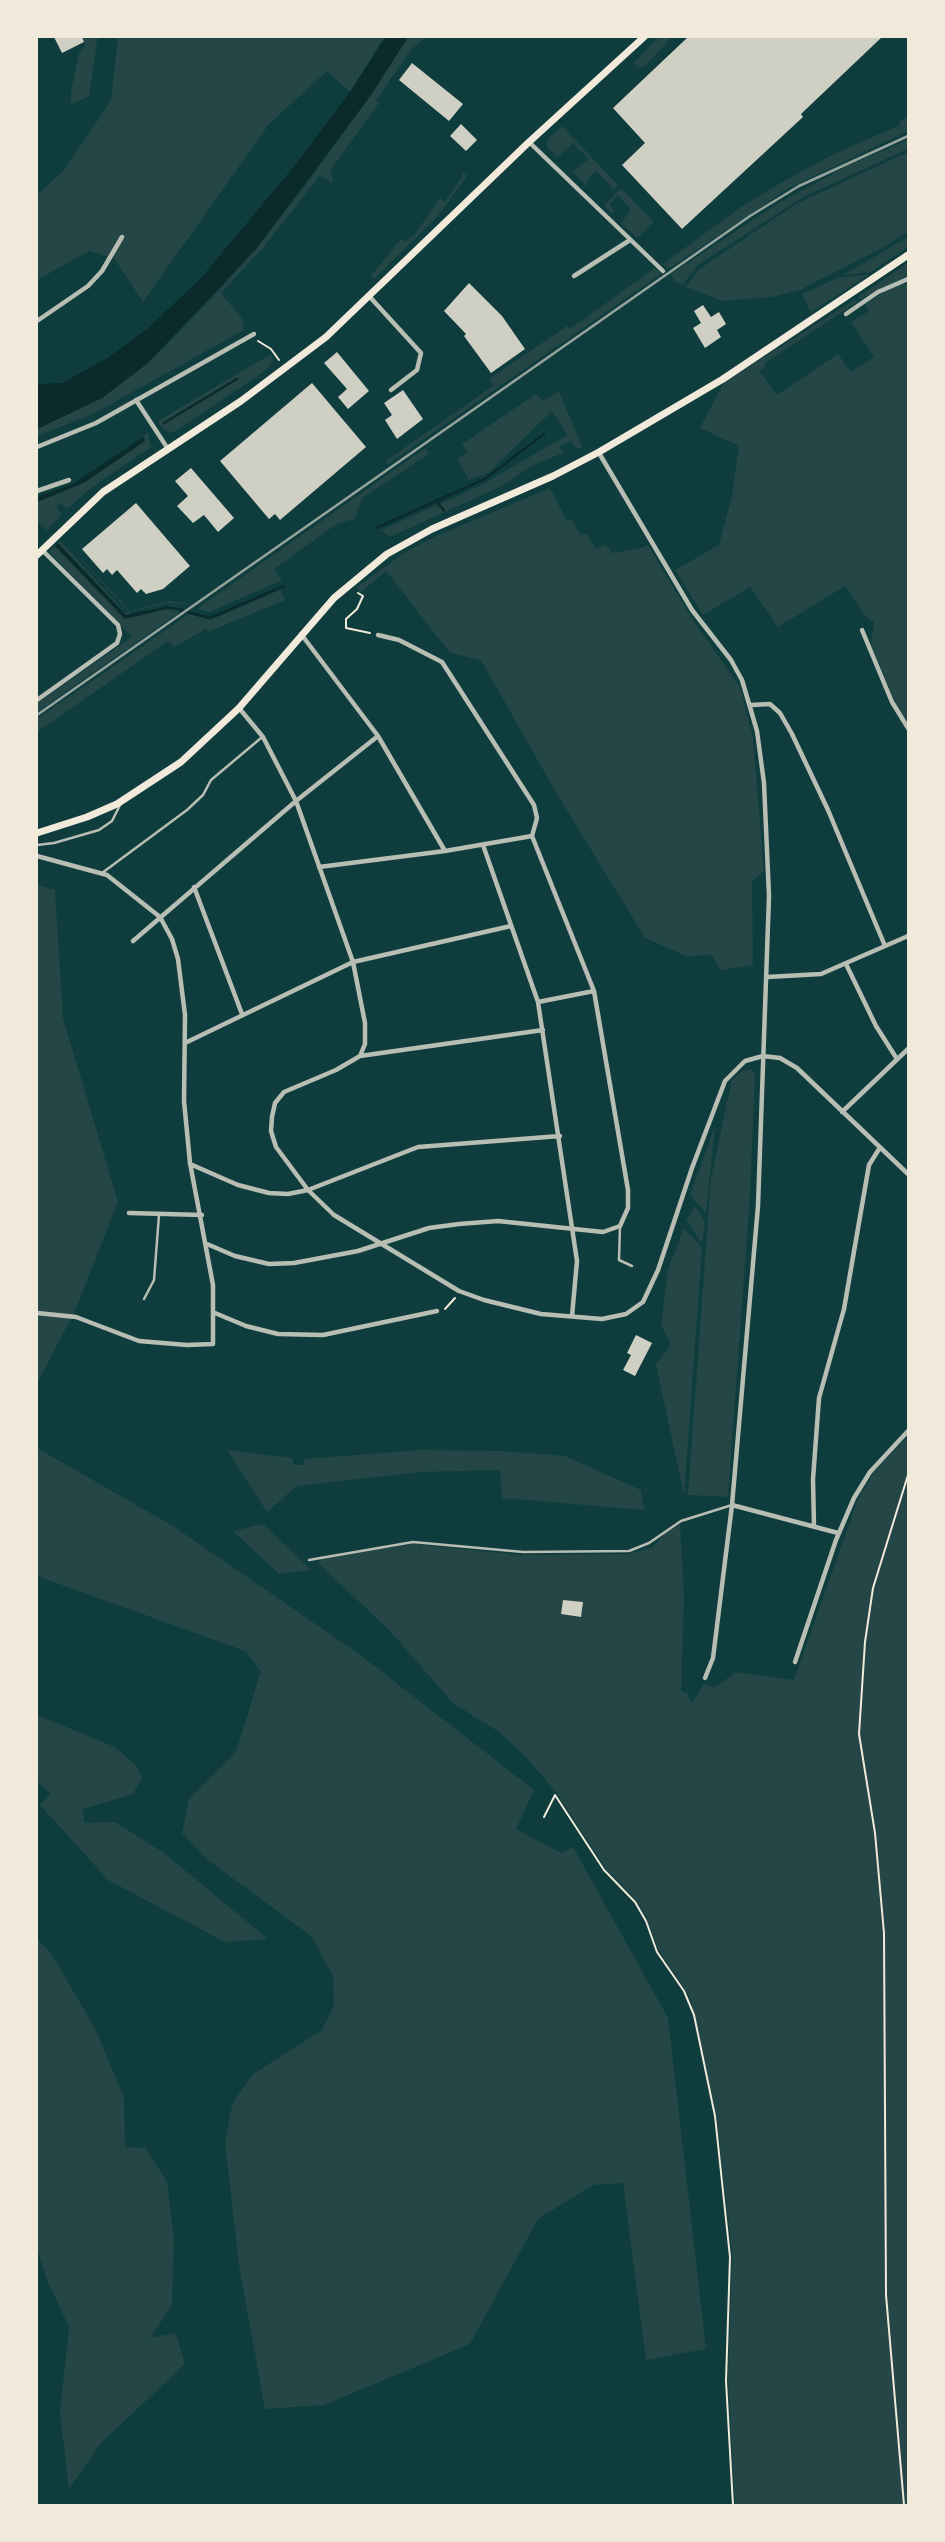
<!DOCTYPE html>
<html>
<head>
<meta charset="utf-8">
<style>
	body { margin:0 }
	#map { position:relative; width:945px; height:2542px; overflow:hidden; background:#0f3d3e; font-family:"Titillium Web",sans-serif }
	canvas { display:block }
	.frame { position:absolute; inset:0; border:38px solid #f1e9da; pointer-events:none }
</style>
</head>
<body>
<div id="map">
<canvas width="945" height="2542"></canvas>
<div class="frame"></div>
</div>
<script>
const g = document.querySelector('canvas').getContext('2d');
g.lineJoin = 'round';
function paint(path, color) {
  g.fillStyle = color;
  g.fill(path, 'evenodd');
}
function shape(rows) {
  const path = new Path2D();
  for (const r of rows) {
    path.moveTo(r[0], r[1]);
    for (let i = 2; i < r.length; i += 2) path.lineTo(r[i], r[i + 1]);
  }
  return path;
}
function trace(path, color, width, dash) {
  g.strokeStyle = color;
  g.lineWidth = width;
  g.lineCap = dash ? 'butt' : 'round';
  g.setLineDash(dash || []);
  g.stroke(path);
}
paint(shape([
	[82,37,98,37,97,42,89,96,71,105,71,91,79,53,85,45],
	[118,37,384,37,350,92,327,71,269,124,143,302,114,258,89,251,37,280,37,195,62,172,111,101],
	[408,37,425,37,411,50,376,100,379,103,330,171,333,180,331,182,320,175,263,248,221,293,242,319,244,330,93,414,37,436,37,429,102,398,148,363,211,299,256,249,305,186,371,95],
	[658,37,672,37,645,66,639,68,634,63],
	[908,117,908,131,789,188,668,269,663,264,741,207,786,180,832,155,900,125,900,121],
	[562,126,618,185,614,189,596,171,586,182,589,189,573,172,589,159,573,143,558,157,547,147,548,139],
	[908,140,908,149,803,197,698,265,682,285,675,281,671,274,777,204,847,166],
	[908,152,908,232,884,247,802,289,772,297,722,301,686,287,698,270,798,203],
	[460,170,467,176,437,217,374,279,371,276,401,239,405,242,415,234,440,198,445,202,463,176],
	[621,188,654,222,637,238,621,223,631,209,618,195,609,205,615,211,612,214,604,206],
	[908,237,908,247,871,272,843,275],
	[908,263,908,277,860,299,858,297],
	[655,268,661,274,388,464,386,461,493,386,489,379,567,326,570,329],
	[869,275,811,312,802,294,840,277],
	[908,283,908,723,897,707,871,644,874,622,867,618,845,586,778,627,750,587,703,615,675,570,719,545,732,496,739,446,700,428,724,382,856,299,857,302,765,363,765,367,759,371,777,395,838,354,851,372,874,357,851,322,869,311,865,304,891,288],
	[271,354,273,362,262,373,176,431,170,433,164,430,158,421],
	[559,391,582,447,576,449,571,441,560,446,563,453,533,465,502,486,390,537,381,530,482,485,567,435,552,411,488,473,469,480,457,459,467,452,462,444,536,394,543,401],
	[148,432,151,447,91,488,67,509,60,503,56,508,62,514,47,530,37,521,37,502,85,482,145,441,143,437],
	[425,448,429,454,362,498,355,519,338,523,274,569,282,580,210,612,197,609],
	[550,488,567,521,572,519,581,535,586,533,596,549,606,544,612,553,638,549,648,545,693,620,740,687,753,738,764,871,752,881,753,965,721,970,711,954,688,957,645,938,554,789,481,660,450,653,386,571,360,593,357,587,404,553,434,537],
	[62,538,130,611,171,601,190,605,170,603,129,612],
	[60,541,125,612,133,614,170,605,185,608,168,606,130,616,126,615,58,543],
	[55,546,125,619,166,609,180,612,37,712,37,703,132,637,49,552],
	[280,590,285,600,208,632,206,629,174,647,168,641,37,732,37,719,189,614,210,620],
	[37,885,55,890,63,1018,118,1202,74,1313,37,1383],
	[751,1069,755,1073,750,1195,728,1497,688,1495,711,1178,732,1080,742,1071],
	[715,1126,706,1213,690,1195],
	[695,1206,705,1223,702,1243,686,1220],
	[684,1228,702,1247,684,1496,656,1364,671,1345,661,1324,668,1270],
	[908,1436,908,2505,735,2505,728,2379,732,2252,716,2113,690,1997,659,1951,646,1916,635,1899,607,1870,555,1791,526,1757,499,1732,453,1703,390,1631,318,1563,322,1558,414,1544,520,1555,629,1554,653,1547,664,1534,680,1524,684,1597,681,1691,688,1694,691,1704,704,1684,714,1688,736,1672,794,1680,858,1499,874,1472],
	[37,1448,173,1526,359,1654,534,1790,516,1829,561,1853,573,1847,668,2018,706,2349,646,2360,623,2183,593,2185,538,2219,470,2344,324,2405,265,2409,239,2265,225,2143,232,2104,253,2074,322,2030,334,2005,333,1976,311,1936,208,1860,182,1833,189,1799,236,1752,261,1671,245,1651,37,1576],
	[227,1450,292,1458,294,1465,304,1465,304,1459,420,1450,501,1451,565,1456,641,1490,644,1510,502,1498,500,1470,422,1472,297,1486,267,1512],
	[263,1524,311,1570,279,1574,233,1531],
	[37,1715,115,1747,136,1765,142,1778,133,1794,83,1809,84,1823,115,1822,164,1853,268,1939,225,1942,108,1880,40,1805,51,1794,37,1781],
	[37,1938,52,1955,96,2030,124,2098,125,2147,146,2148,167,2182,174,2239,172,2305,150,2338,176,2333,185,2364,101,2443,69,2489,60,2413,69,2327,47,2280,37,2248]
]), '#244646');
paint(shape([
	[386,37,408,37,371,95,256,249,148,363,102,398,37,429,37,384,62,383,109,357,147,329,201,278,296,164,350,92],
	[143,437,145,441,85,482,37,502,37,497,73,484],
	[58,543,126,615,168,606,183,609,166,609,125,619,55,546]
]), '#0a2a2b');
trace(shape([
	[164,423,237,379],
	[436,500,444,511],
	[376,528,485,479,544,434],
	[180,610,210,618,284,586]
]), '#0a2a2b', 2.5);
paint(shape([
	[54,37,82,37,84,42,62,53],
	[688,37,882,37,801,114,803,117,682,229,622,165,645,143,613,108],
	[412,63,463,104,449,121,399,80],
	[461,124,477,140,466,151,450,136],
	[469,283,502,316,525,349,491,373,464,336,466,334,444,311],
	[703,305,711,317,719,312,726,324,717,330,721,337,705,348,693,328,701,323,694,311],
	[337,352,369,391,348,409,338,397,347,389,324,363],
	[312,383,366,447,280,520,275,514,269,519,220,461],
	[403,390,423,419,397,439,385,420,392,415,384,403],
	[191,468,234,518,218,532,204,515,193,523,177,506,188,496,175,481],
	[136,503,190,566,163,589,146,594,141,589,137,593,117,570,112,575,107,569,103,573,82,549],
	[636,1335,652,1343,635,1376,623,1370,631,1355,627,1353],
	[563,1600,583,1602,581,1617,561,1614]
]), '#cfcfc3');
trace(shape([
	[258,341,271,349,279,360],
	[358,593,363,596,357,609,346,619,346,628,370,633],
	[445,1309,455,1298],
	[544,1817,555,1795,604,1870,635,1902,646,1921,657,1952,684,1991,694,2015,715,2116,730,2257,726,2381,733,2505],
	[904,2505,886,2295,884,1933,875,1833,859,1734,865,1642,873,1588,908,1475]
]), '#f1e9da', 2);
trace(shape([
	[37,845,54,843,99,830,112,821,120,805],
	[102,873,187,810,203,795,211,780,261,738],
	[620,1226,619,1260,632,1266],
	[144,1299,154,1280,159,1215],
	[309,1560,413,1542,523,1552,629,1551,649,1543,681,1521,732,1505]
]), '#b8beb3', 2.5);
trace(shape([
	[529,142,663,271],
	[574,276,630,240],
	[369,296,421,353,417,370,391,390],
	[846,314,878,292,908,279],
	[37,321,88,286,102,271,122,237],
	[136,400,168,449],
	[37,447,96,423,254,334],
	[599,453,692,610,731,660,742,680,757,731,764,783,769,896,758,1206,732,1505,713,1658,705,1678],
	[37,491,69,480],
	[862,630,892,702,908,728],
	[301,634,378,736,445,851],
	[378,635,399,640,442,662,534,805,537,818,532,836],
	[37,700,117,643,120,634,118,625,42,550],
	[751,705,770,704,780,713,792,734,828,810,885,946],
	[239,708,263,737,296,801,353,962,365,1023,365,1044,360,1056,336,1070,284,1092,275,1103,272,1117,271,1131,276,1147,308,1190,334,1215,459,1291,484,1300,541,1314,602,1319,626,1314,643,1302,658,1270,692,1168,725,1081,745,1061,763,1056,780,1058,797,1068,908,1174],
	[483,845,538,1002,577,1261,572,1316],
	[37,856,107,875,160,917,172,939,178,959,185,1015,184,1101,190,1163,213,1285,213,1344,187,1345,139,1341,76,1317,37,1313],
	[319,867,445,851,532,836],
	[194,887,242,1014],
	[133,941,296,801,378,736],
	[846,964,876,1026,897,1059],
	[767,977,821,974,908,936],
	[538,1002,594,991],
	[185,1043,353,962,511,926],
	[360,1056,543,1030],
	[842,1112,908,1049],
	[190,1164,238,1185,269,1193,288,1194,308,1190,418,1147,560,1136],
	[129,1213,202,1215],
	[207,1244,235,1256,269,1264,294,1263,358,1251,429,1228,459,1224,498,1221,603,1232,620,1226,628,1208,628,1190,594,991,532,836],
	[215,1313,246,1326,278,1334,323,1335,437,1311],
	[732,1505,838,1533],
	[814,1526,813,1479,819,1398,844,1309,869,1165,879,1149],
	[795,1662,836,1540,854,1498,870,1472,908,1431]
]), '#b8beb3', 4.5);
trace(shape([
	[37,555,103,492,241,401,326,337,529,142,644,37]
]), '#f1e9da', 7);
trace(shape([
	[37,833,87,817,117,804,181,762,239,708,334,598,387,554,432,529,553,476,599,452,723,379,908,255]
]), '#f1e9da', 7);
trace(shape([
	[37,715,750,216,799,186,908,136]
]), '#97a49c', 2.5);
</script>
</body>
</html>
